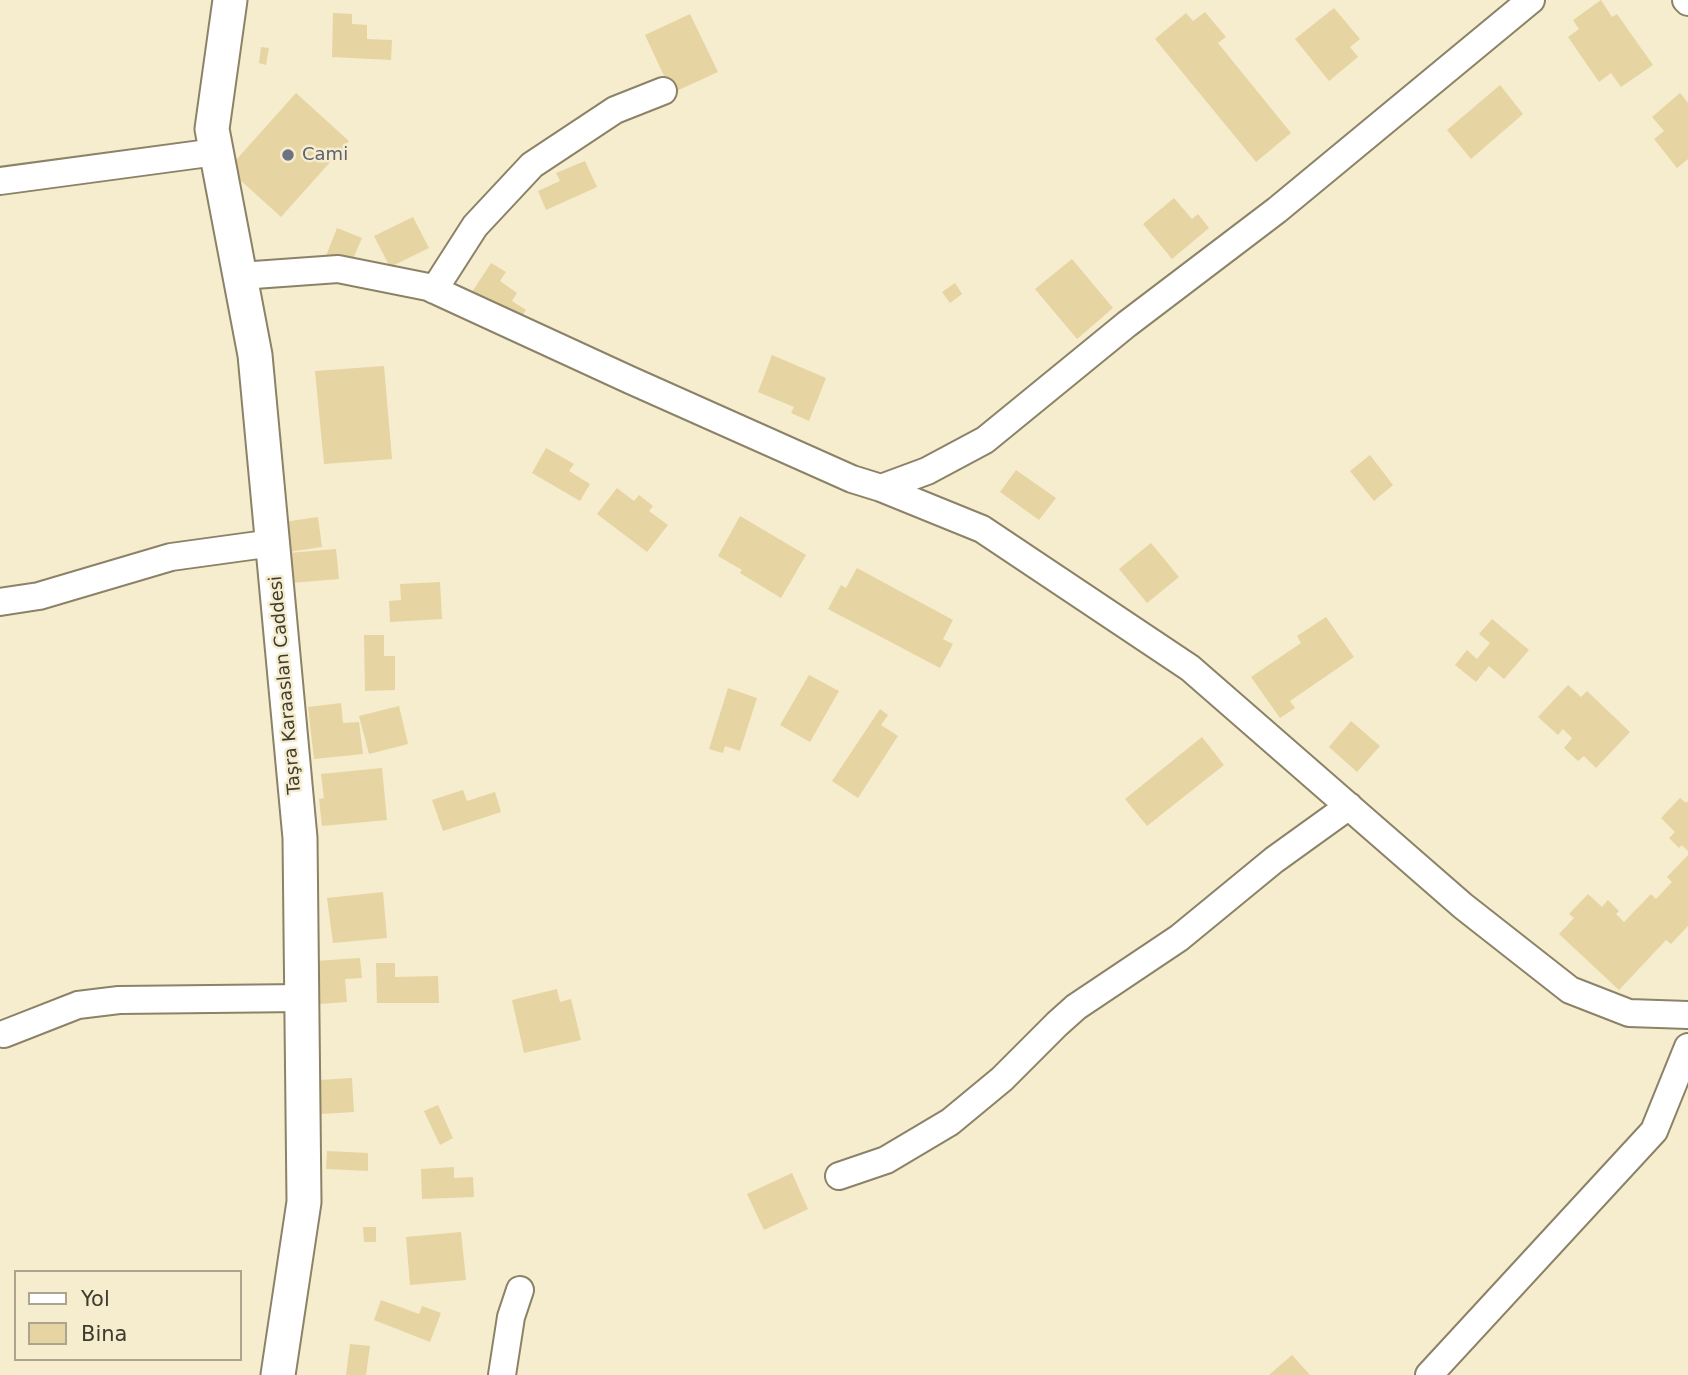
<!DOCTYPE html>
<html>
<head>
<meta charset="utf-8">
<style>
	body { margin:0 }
	#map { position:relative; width:1688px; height:1375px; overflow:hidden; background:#f6ecce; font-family:"DejaVu Sans",sans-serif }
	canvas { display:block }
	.legend { position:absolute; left:14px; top:1270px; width:228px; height:91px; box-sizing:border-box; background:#f6ecce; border:2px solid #aca58e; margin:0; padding:9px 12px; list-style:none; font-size:21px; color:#3e3b2f }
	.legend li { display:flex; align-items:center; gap:14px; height:35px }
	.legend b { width:35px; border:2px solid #aca58e }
</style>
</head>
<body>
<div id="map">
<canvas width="1688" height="1375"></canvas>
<ul class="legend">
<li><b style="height:9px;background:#fff"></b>Yol</li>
<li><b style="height:19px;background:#e6d5a2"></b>Bina</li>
</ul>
</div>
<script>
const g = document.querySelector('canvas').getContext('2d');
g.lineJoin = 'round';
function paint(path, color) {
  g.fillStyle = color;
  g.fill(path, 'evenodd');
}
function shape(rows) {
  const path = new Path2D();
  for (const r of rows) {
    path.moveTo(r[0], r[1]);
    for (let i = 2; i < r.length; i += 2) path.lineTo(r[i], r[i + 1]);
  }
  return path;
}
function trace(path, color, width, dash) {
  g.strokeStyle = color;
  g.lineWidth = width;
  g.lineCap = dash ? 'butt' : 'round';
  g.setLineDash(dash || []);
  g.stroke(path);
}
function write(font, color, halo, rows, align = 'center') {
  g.font = font + ' "DejaVu Sans",sans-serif';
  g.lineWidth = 5;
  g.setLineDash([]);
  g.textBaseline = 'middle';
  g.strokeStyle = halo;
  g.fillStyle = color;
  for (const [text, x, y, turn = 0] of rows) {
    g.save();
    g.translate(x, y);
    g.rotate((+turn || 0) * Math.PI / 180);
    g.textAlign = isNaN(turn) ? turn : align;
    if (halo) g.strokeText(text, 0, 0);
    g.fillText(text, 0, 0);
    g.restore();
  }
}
paint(shape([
	[1601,0,1612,17,1617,14,1653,65,1621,87,1611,73,1599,82,1568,37,1579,29,1573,20],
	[1334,8,1360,39,1350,47,1358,57,1329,81,1295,39],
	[1205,12,1226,37,1218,43,1291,133,1256,162,1155,39,1186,13,1193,21],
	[333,13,352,14,352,24,367,25,367,39,392,40,391,60,332,57],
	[690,14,718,72,672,93,645,35],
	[261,47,269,48,266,65,259,63],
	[1500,85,1523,114,1471,159,1447,130],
	[296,93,349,141,281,217,228,169],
	[1680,93,1688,103,1688,159,1677,168,1654,139,1664,131,1652,117],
	[585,161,597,187,546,210,538,191,560,181,556,173],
	[1174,198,1192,219,1198,214,1209,228,1172,259,1143,224],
	[413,217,429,248,390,267,374,236],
	[337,228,362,238,350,266,326,256],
	[1072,259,1113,308,1077,339,1035,289],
	[491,263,506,272,500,281,517,293,512,301,526,310,516,325,470,295],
	[955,283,962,294,950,303,942,292],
	[772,355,826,378,809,421,791,413,794,407,758,392],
	[384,366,392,459,324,464,315,371],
	[546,448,574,464,569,471,590,484,580,501,532,473],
	[1370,455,1393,485,1374,501,1350,471],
	[1016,470,1056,498,1039,520,1000,492],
	[617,488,634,501,639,495,653,506,649,511,668,525,647,552,597,514],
	[740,516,806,555,781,598,740,573,742,570,718,556],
	[318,517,322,547,288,552,284,522],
	[1151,543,1179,577,1147,603,1119,569],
	[336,549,339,579,291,583,288,553],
	[857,568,953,620,943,639,953,644,940,668,828,609,841,585,846,588],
	[440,582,442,619,390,622,389,601,401,600,400,584],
	[1326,617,1354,657,1290,701,1295,708,1280,718,1251,677,1301,643,1297,636],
	[1492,619,1529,650,1504,679,1489,666,1476,682,1455,665,1467,650,1477,659,1490,643,1479,634],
	[364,635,384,635,384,656,395,656,395,690,365,691],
	[809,675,839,691,810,742,780,725],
	[1568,685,1581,697,1587,691,1630,732,1596,768,1584,756,1578,761,1564,748,1572,738,1563,729,1558,735,1538,717],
	[728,688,757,698,740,751,725,746,723,753,709,749],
	[341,703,343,723,359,722,363,754,314,759,308,707],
	[399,706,408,744,369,754,359,716],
	[880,709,888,715,881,725,898,736,858,798,832,781],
	[1351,721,1380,746,1357,772,1329,747],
	[1202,737,1224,765,1147,826,1125,799],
	[382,768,387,820,322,826,319,799,324,798,321,774],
	[463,790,467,801,495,792,501,812,443,831,432,800],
	[1680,798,1686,803,1688,801,1688,851,1682,845,1679,848,1669,838,1675,832,1661,818],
	[1688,855,1688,926,1671,944,1666,940,1619,990,1559,934,1574,918,1569,914,1588,894,1602,907,1608,900,1619,911,1616,914,1624,922,1651,894,1656,899,1672,882,1667,877],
	[383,892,387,938,333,943,327,898],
	[360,958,362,978,345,979,347,1002,319,1004,315,961],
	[376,963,395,963,395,977,438,976,439,1003,377,1003],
	[557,989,560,1002,571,999,581,1040,524,1053,512,1000],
	[352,1078,354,1112,321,1114,319,1080],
	[438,1105,453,1138,440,1145,424,1111],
	[327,1151,368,1153,368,1171,326,1169],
	[454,1167,454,1178,473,1177,474,1197,422,1199,421,1169],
	[792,1173,808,1209,764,1230,747,1194],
	[363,1227,376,1227,376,1242,364,1242],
	[461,1232,466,1280,410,1285,406,1237],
	[381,1300,419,1314,422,1306,441,1313,430,1342,374,1320],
	[350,1344,370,1346,366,1375,346,1375],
	[1292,1355,1310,1375,1269,1375]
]), '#e6d5a2');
const minor = shape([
	[1686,0,1688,2],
	[0,181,216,152],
	[240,276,338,269,428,287,630,380,852,479,881,488,927,471,985,440,1127,324,1277,210,1531,0],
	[434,290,475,226,532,165,615,110,663,91],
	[881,488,982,529,1190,668,1463,906,1570,990,1629,1013,1688,1015],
	[0,602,39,596,171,557,273,543],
	[4,1034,78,1005,119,1000,302,998],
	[839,1176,886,1160,950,1122,1002,1079,1057,1024,1076,1007,1179,938,1274,860,1349,806],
	[502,1375,511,1317,520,1290],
	[1429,1375,1654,1131,1688,1047]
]);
const tertiary = shape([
	[230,0,212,129,255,355,300,838,304,1202,278,1375]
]);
trace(minor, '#8b8267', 30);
trace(tertiary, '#8b8267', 37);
trace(minor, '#fff', 26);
trace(tertiary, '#fff', 33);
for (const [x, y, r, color] of [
	[288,155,7,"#6b7280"]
]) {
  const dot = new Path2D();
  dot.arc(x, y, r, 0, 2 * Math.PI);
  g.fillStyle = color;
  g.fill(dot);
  trace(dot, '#f6ecce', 2.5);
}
write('18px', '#5b616d', '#f6ecce', [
	["Cami",302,155]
], 'left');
write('18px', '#3e3b2f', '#f6ecce', [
	["Taşra Karaaslan Caddesi",286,685,-95]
]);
</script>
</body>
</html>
